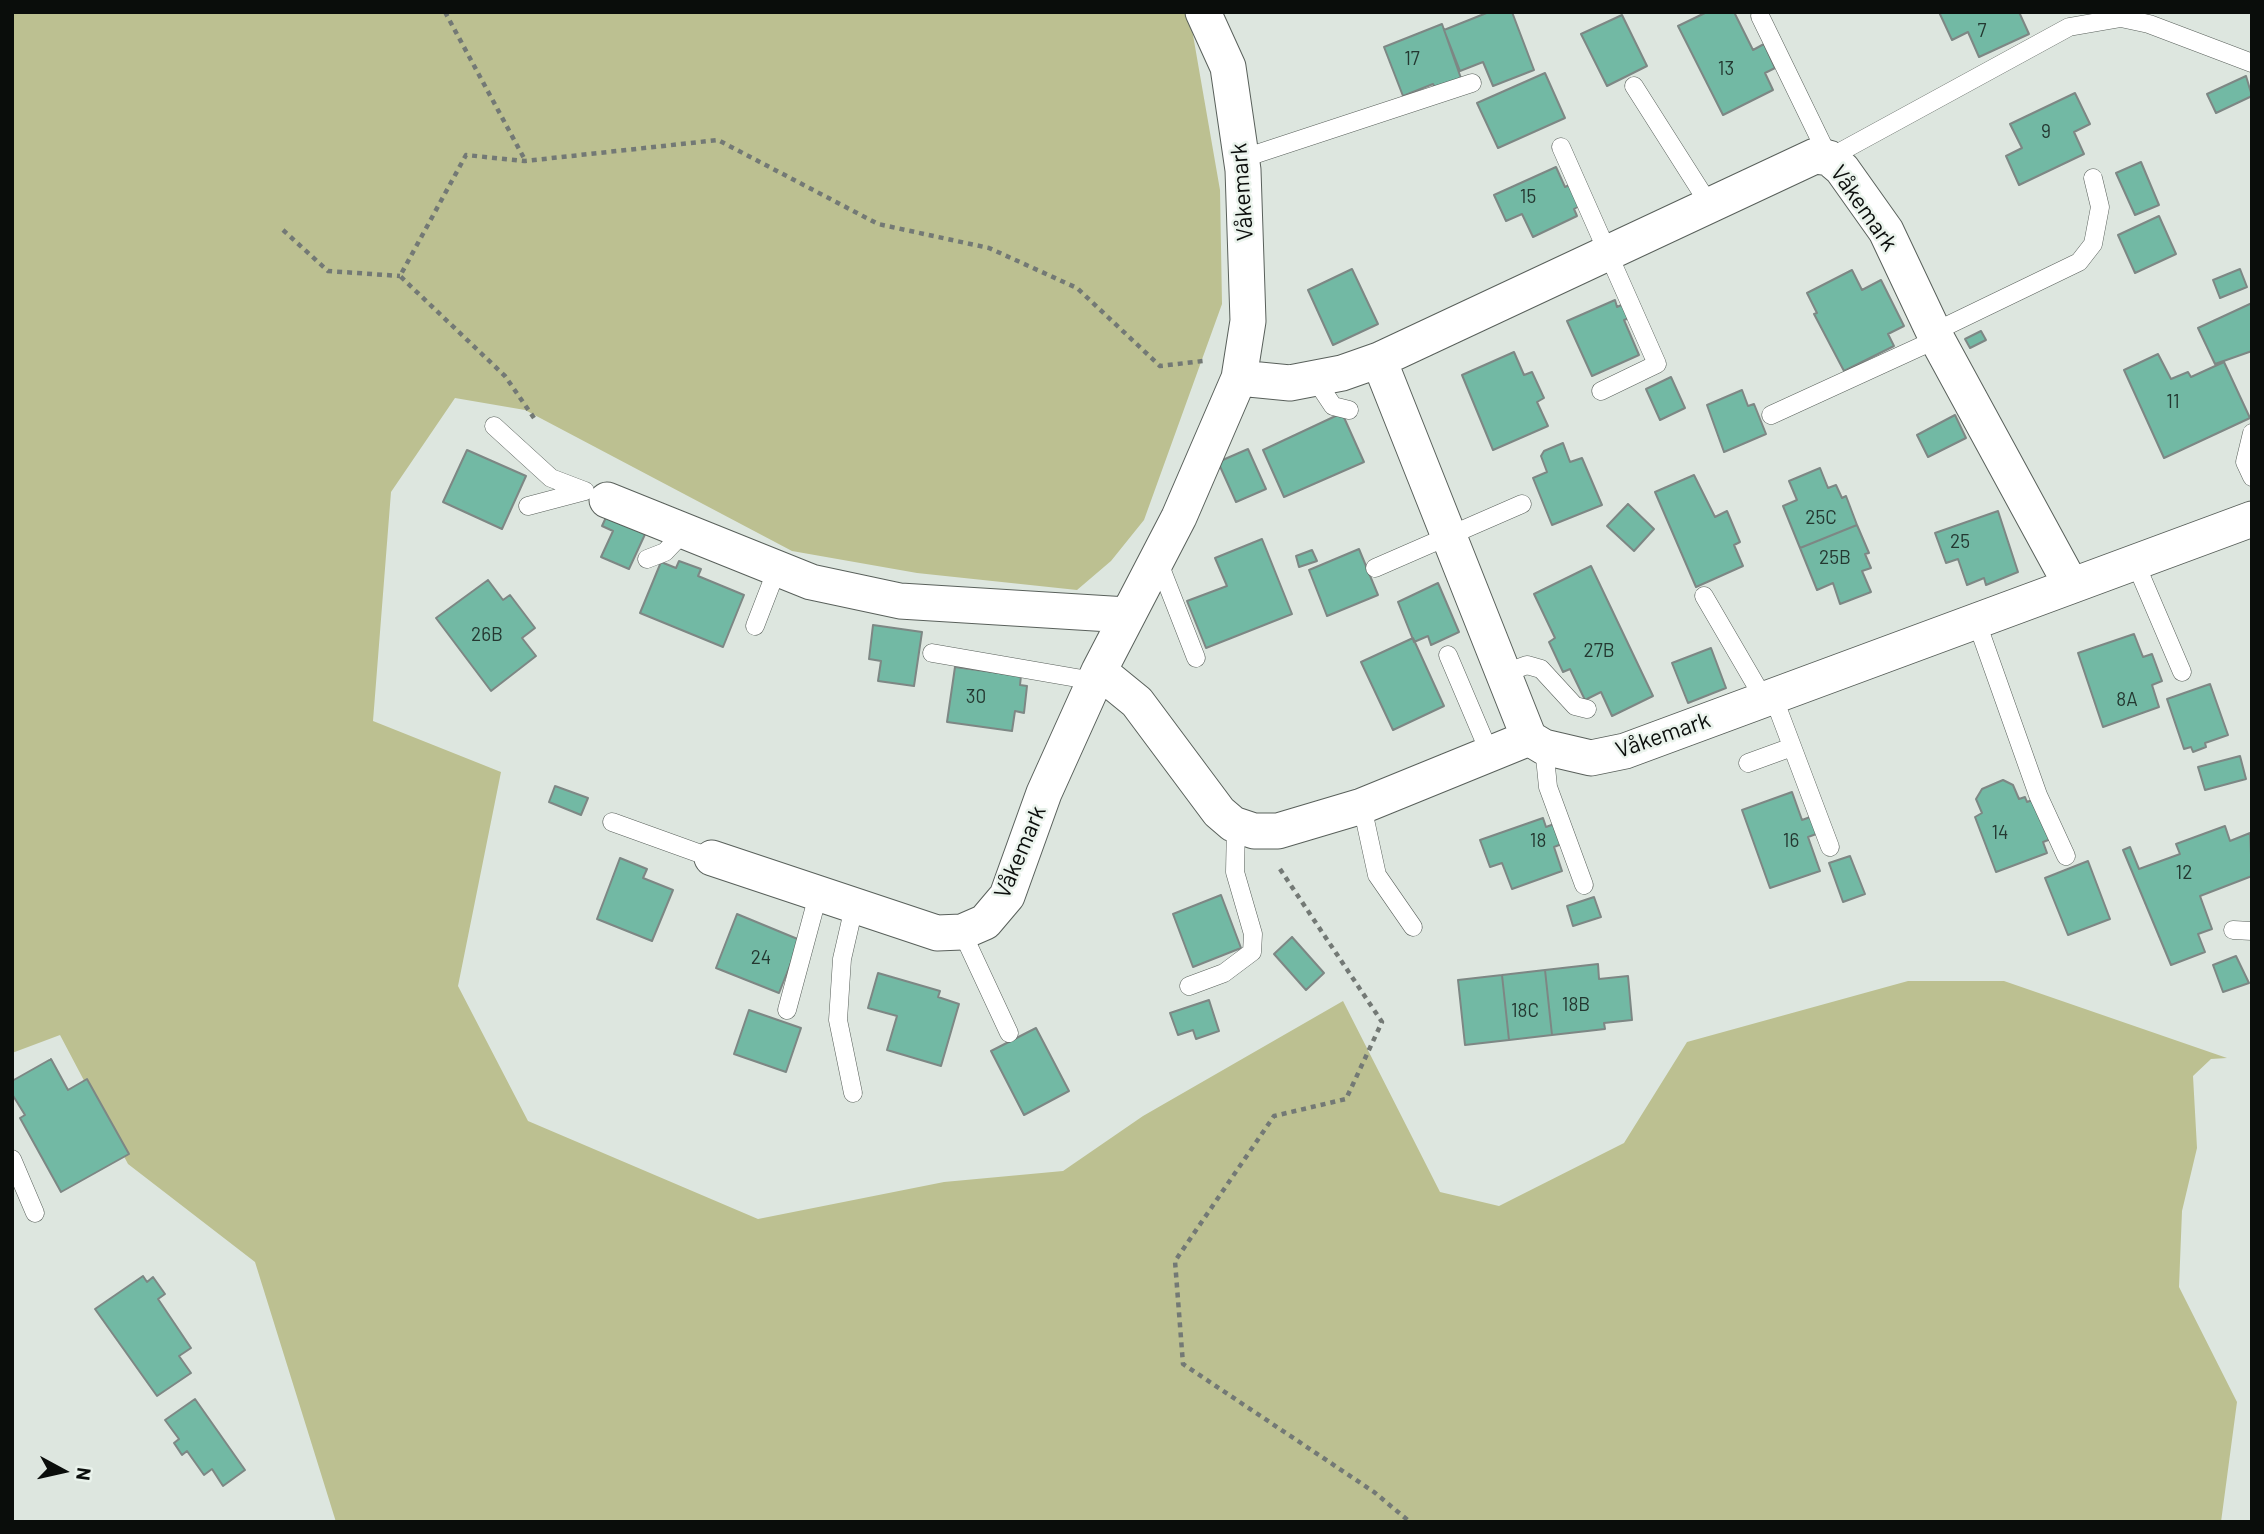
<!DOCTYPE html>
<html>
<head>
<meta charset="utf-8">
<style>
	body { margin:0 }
	#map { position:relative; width:2264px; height:1534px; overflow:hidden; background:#dde6df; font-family:Barlow,sans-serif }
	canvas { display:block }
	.frame { position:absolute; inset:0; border:14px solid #0a0d0b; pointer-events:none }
	.north { position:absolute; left:28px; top:1436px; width:70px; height:70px; -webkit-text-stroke:5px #eaf3ec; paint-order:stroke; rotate:98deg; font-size:19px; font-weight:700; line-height:28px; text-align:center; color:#0a0d0b }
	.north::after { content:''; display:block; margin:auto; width:24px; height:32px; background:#0a0d0b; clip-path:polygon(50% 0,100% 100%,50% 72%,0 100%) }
</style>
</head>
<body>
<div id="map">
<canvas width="2264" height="1534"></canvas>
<div class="frame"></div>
<div class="north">N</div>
</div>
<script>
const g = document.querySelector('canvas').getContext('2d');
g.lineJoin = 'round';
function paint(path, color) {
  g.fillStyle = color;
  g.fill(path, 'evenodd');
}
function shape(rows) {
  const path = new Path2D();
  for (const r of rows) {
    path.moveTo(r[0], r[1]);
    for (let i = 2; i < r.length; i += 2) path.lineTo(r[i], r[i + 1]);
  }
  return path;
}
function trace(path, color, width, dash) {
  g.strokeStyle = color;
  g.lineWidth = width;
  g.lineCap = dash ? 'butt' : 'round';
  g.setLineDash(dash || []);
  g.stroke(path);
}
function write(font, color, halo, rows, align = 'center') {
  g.font = font + ' Barlow,sans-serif';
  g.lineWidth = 5;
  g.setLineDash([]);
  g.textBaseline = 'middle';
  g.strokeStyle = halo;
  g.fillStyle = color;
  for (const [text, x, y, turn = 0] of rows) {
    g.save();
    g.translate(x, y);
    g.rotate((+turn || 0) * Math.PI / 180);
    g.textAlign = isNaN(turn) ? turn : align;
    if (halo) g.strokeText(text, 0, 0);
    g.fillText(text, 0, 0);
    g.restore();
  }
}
paint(shape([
	[12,12,1189,12,1220,190,1222,304,1144,520,1111,561,1077,590,917,573,792,551,525,410,455,398,391,492,373,721,501,772,458,986,528,1121,758,1219,944,1182,1063,1171,1143,1116,1343,1001,1440,1192,1499,1206,1624,1143,1687,1042,1908,981,2004,981,2227,1058,2211,1059,2193,1076,2197,1148,2182,1211,2179,1287,2237,1402,2221,1522,336,1522,255,1262,128,1164,60,1035,12,1053]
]), '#bcc091');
const building = shape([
	[1489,12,1512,12,1534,70,1493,86,1483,62,1460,71,1444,30,1489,12],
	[1707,12,1734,12,1753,50,1764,44,1775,68,1765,73,1773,90,1723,115,1678,26,1707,12],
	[1939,12,2019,12,2029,34,1979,57,1968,32,1952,40,1939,12],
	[1622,15,1647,66,1607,86,1581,34,1622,15],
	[1442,24,1463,84,1438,94,1433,84,1403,96,1384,47,1442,24],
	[1545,73,1565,118,1498,148,1477,103,1545,73],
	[2246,76,2252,96,2216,113,2207,94,2246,76],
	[2075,93,2090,124,2074,132,2084,154,2019,185,2006,156,2022,148,2010,124,2075,93],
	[2141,162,2159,205,2135,215,2116,173,2141,162],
	[1556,167,1565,187,1574,183,1583,204,1574,209,1577,216,1533,237,1522,214,1506,221,1494,195,1556,167],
	[2159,216,2176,254,2135,273,2118,235,2159,216],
	[1352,269,1378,324,1333,345,1308,290,1352,269],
	[2240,269,2247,287,2220,298,2213,280,2240,269],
	[1852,270,1862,290,1881,280,1904,326,1888,334,1894,346,1844,371,1814,314,1817,313,1807,293,1852,270],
	[1615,300,1617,307,1626,303,1632,317,1624,320,1639,355,1592,376,1567,321,1615,300],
	[2252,303,2252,351,2215,364,2198,328,2252,303],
	[1981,331,1986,340,1970,348,1965,339,1981,331],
	[1514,352,1524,375,1532,372,1544,398,1537,402,1548,426,1493,450,1462,375,1514,352],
	[2158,354,2171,379,2188,372,2191,377,2224,362,2250,418,2164,458,2124,370,2158,354],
	[1671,377,1685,408,1660,420,1646,389,1671,377],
	[1742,390,1748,406,1754,404,1766,434,1724,452,1707,405,1742,390],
	[1342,413,1364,462,1284,497,1263,450,1342,413],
	[1955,415,1966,438,1928,457,1917,435,1955,415],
	[1563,443,1570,462,1582,458,1602,505,1552,525,1533,478,1547,472,1541,456,1544,451,1563,443],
	[1248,449,1266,489,1236,502,1218,462,1248,449],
	[467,450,526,476,502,529,443,502,467,450],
	[1820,468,1828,488,1836,485,1842,498,1846,496,1857,525,1800,548,1783,506,1797,500,1789,481,1820,468],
	[1694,475,1715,517,1727,511,1740,542,1734,545,1743,566,1696,587,1655,492,1694,475],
	[1628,504,1654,529,1634,551,1607,526,1628,504],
	[1998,511,2018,572,1986,585,1984,578,1967,585,1958,559,1946,563,1935,533,1998,511],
	[608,513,647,530,629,569,601,557,613,531,602,526,608,513],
	[1857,525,1869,553,1865,554,1871,568,1862,571,1871,592,1840,604,1833,583,1817,590,1800,548,1857,525],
	[1262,539,1292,614,1206,648,1187,601,1227,586,1215,558,1262,539],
	[1359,549,1378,595,1327,616,1309,570,1359,549],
	[1312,550,1317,561,1299,567,1296,556,1312,550],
	[679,561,701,569,698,576,744,595,723,647,640,613,661,562,676,568,679,561],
	[1591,566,1653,696,1612,716,1601,692,1585,700,1570,669,1563,672,1549,642,1555,638,1534,594,1591,566],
	[488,580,503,600,510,595,535,628,522,638,536,656,491,691,436,618,488,580],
	[1438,583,1459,632,1431,645,1428,636,1414,642,1398,602,1438,583],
	[873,625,922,632,914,686,878,681,881,661,869,659,873,625],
	[2134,634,2143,657,2152,654,2162,681,2152,685,2159,707,2103,727,2078,653,2134,634],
	[1413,638,1444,706,1393,730,1361,662,1413,638],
	[1711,648,1726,688,1688,703,1672,663,1711,648],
	[955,667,1021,676,1020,685,1027,686,1024,713,1015,711,1012,731,947,722,955,667],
	[2210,684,2228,735,2205,743,2206,747,2193,752,2191,747,2184,749,2167,699,2210,684],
	[2240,756,2246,779,2205,790,2198,767,2240,756],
	[2003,780,2013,785,2019,799,2025,797,2027,802,2035,799,2051,839,2043,842,2047,853,1996,872,1975,817,1982,813,1976,799,1982,789,2003,780],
	[555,786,588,798,581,815,549,802,555,786],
	[1792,792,1802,820,1813,816,1819,833,1808,837,1820,871,1770,888,1742,810,1792,792],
	[1543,818,1546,827,1557,823,1564,843,1554,847,1562,871,1512,889,1502,863,1490,867,1480,840,1543,818],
	[2225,826,2230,841,2250,833,2252,876,2200,896,2212,929,2198,934,2205,952,2171,965,2123,850,2130,847,2139,869,2180,854,2176,844,2225,826],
	[1850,856,1865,894,1843,902,1829,863,1850,856],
	[620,858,647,869,643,878,673,890,652,941,597,919,620,858],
	[2088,861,2110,919,2068,935,2045,878,2088,861],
	[1221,895,1241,948,1193,967,1173,914,1221,895],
	[1594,897,1601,917,1573,926,1567,906,1594,897],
	[737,914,800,940,779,993,716,968,737,914],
	[1292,937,1324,973,1306,990,1274,954,1292,937],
	[2236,956,2249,983,2223,992,2213,965,2236,956],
	[1598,964,1599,979,1628,976,1632,1020,1604,1023,1605,1029,1552,1035,1545,970,1598,964],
	[1545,970,1552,1035,1509,1040,1502,975,1545,970],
	[878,973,940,991,938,997,959,1004,941,1066,887,1050,897,1016,868,1008,878,973],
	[1502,975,1509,1040,1465,1045,1458,980,1502,975],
	[1209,1000,1219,1031,1196,1039,1193,1030,1178,1035,1170,1013,1209,1000],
	[749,1010,801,1028,786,1072,734,1054,749,1010],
	[1036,1028,1069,1091,1024,1115,991,1051,1036,1028],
	[51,1059,68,1090,87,1079,129,1154,61,1192,20,1118,25,1115,12,1094,12,1081,51,1059],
	[143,1276,147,1282,153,1277,165,1294,158,1299,191,1348,179,1356,191,1373,157,1396,95,1309,143,1276],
	[195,1399,245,1470,223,1486,212,1469,204,1475,187,1451,182,1455,174,1443,179,1439,165,1420,195,1399]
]);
paint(building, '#72b9a4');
trace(building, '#7d8784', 2);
const lane = shape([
	[1760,16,1829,158,2069,27,2121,18,2149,24,2252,63],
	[1634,86,1709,204],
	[1561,147,1657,364,1601,391],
	[1241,159,1472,83],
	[1934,332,2079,262,2093,244,2100,207,2093,178],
	[1315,379,1333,406,1349,410],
	[1771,415,1937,339],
	[494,426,551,478,585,491],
	[2252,433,2245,462,2252,477],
	[528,506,585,491],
	[1157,558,1196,658],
	[647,559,665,552,684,532],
	[2135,562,2182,672],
	[1375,568,1522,504],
	[1704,596,1764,699],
	[1976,620,2038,795,2066,856],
	[755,626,777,569],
	[932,653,1094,681],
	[1448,655,1490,754],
	[1505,673,1527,665,1541,669,1575,706,1587,709],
	[1773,696,1830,847],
	[1544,747,1548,787,1584,885],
	[1748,763,1792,747],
	[1362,806,1377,875,1413,927],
	[612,822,712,858],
	[2233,930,2252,931],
	[962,932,1009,1033],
	[1189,986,1224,973,1252,952,1253,934,1235,872,1236,825],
	[787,1010,818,895],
	[853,1093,838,1020,842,959,854,907],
	[12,1159,35,1213]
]);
const street = shape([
	[1203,12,1228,67,1243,170,1248,321,1239,378],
	[1379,360,1529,738],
	[607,500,811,582,900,601,1127,615],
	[2071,585,1937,339,1886,231,1842,169,1829,158,1815,156,1379,360,1342,373,1290,383,1239,378,1179,517,1099,671,1137,702,1219,812,1233,824,1254,831,1278,831,1362,806,1529,738,1544,747,1591,758,1625,751,2252,519],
	[712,858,937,933,962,932,985,922,1007,896,1044,793,1099,671]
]);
trace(lane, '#59605b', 19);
trace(street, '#59605b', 37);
trace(shape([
	[445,12,525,160],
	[283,230,328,271,400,276],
	[534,418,505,376,400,276,466,155,525,161,718,140,878,224,989,248,1077,288,1160,366,1203,361],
	[1280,869,1382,1022,1346,1099,1274,1116,1175,1261,1183,1364,1374,1492,1410,1522]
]), '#737975', 4.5, [5, 5]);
trace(lane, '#fff', 18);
trace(street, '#fff', 35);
write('19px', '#243831', null, [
	["7",1982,31],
	["17",1412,59],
	["13",1726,69],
	["9",2046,132],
	["15",1528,197],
	["11",2173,402],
	["25C",1821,518],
	["25",1960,542],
	["25B",1835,558],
	["26B",487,635],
	["27B",1599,651],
	["30",976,697],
	["8A",2127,700],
	["14",2000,833],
	["18",1538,841],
	["16",1791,841],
	["12",2184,873],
	["24",761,958],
	["18B",1576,1005],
	["18C",1525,1011]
]);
write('23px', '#0a0d0b', '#eaf3ec', [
	["Våkemark",1242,192,-94],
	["Våkemark",1864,208,55],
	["Våkemark",1663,735,-19],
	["Våkemark",1020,852,-67]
]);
</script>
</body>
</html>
